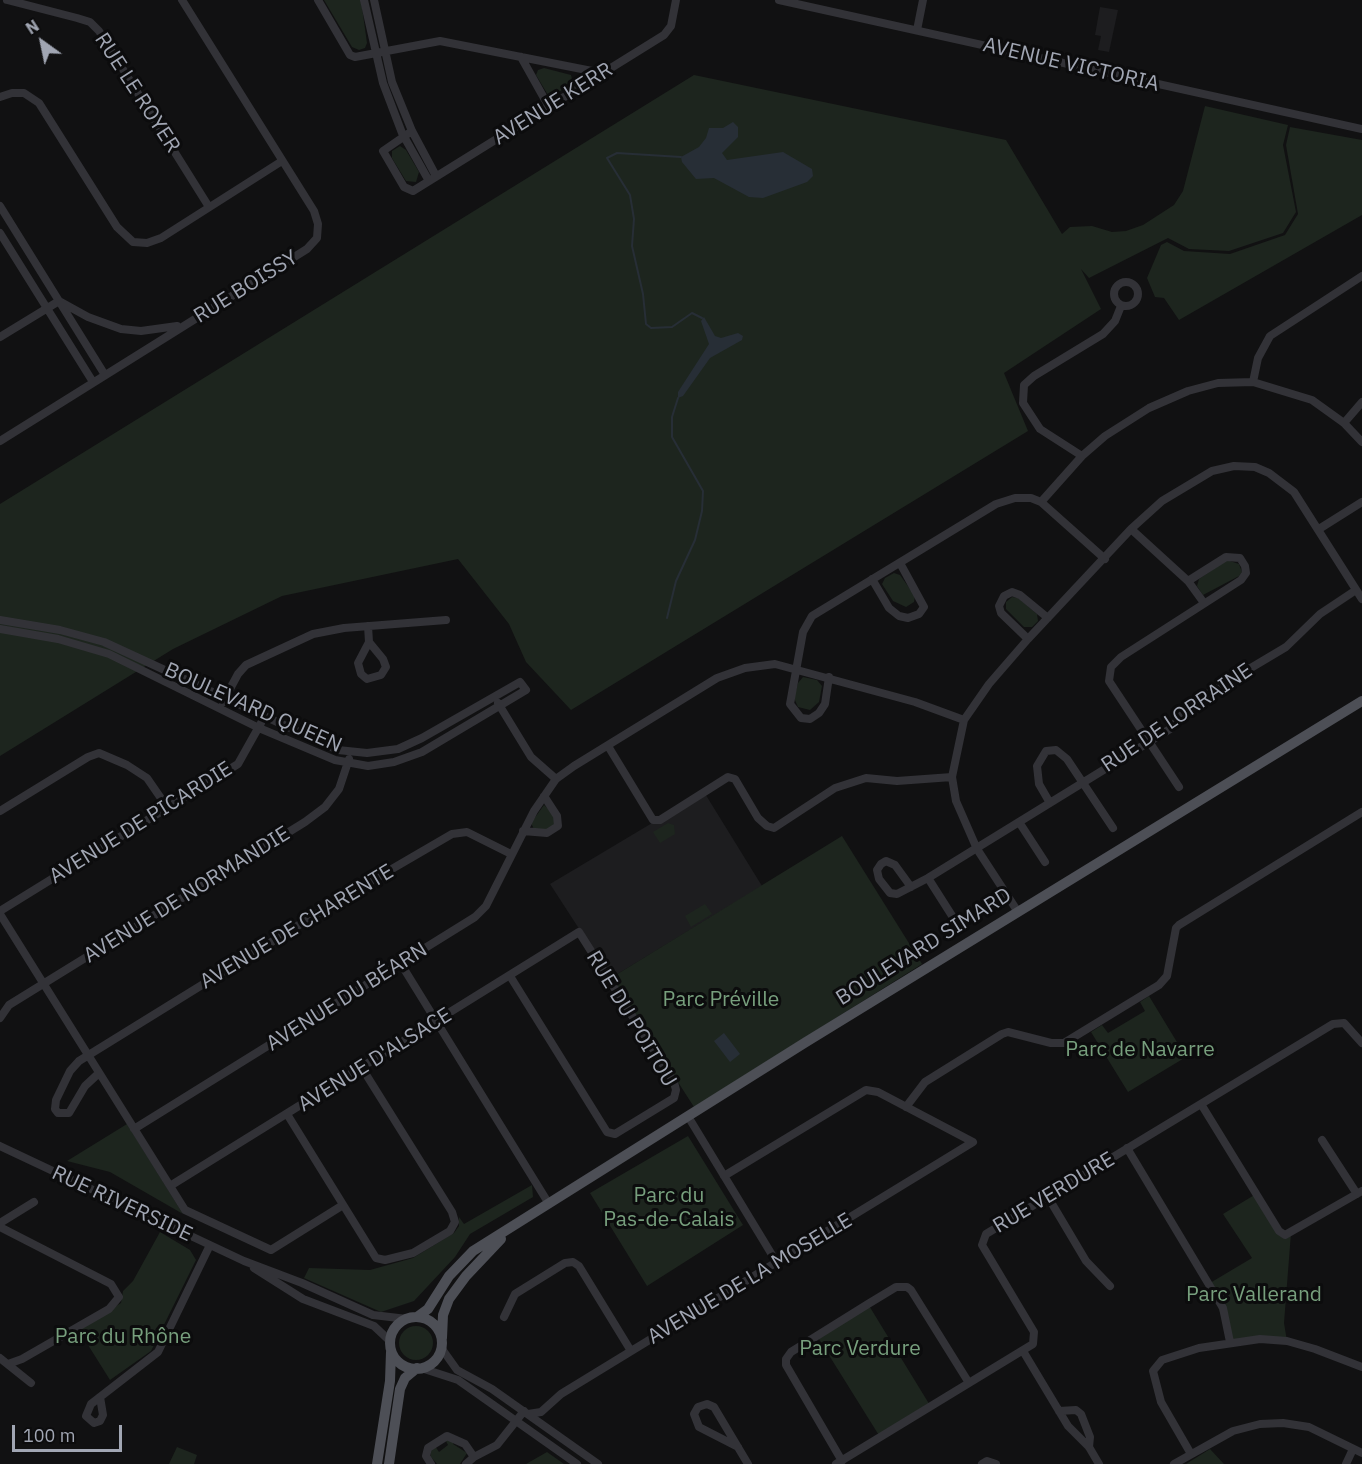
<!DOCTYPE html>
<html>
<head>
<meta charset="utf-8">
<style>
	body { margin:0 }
	#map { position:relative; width:1362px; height:1464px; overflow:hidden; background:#111112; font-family:"IBM Plex Sans",sans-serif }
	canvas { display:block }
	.north { position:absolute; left:12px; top:12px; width:60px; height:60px; -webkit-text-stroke:4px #0c0c0d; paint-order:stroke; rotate:327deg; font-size:16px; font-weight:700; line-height:24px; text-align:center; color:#a1a6b3 }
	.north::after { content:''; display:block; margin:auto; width:21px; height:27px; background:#a1a6b3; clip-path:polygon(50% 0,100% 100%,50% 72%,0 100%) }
	.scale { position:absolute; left:12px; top:1425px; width:110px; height:27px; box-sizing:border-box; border:3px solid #a1a6b3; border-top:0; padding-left:8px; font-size:18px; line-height:21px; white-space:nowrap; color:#a1a6b3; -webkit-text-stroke:4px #0c0c0d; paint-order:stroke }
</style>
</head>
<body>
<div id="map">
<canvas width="1362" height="1464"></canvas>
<div class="north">N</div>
<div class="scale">100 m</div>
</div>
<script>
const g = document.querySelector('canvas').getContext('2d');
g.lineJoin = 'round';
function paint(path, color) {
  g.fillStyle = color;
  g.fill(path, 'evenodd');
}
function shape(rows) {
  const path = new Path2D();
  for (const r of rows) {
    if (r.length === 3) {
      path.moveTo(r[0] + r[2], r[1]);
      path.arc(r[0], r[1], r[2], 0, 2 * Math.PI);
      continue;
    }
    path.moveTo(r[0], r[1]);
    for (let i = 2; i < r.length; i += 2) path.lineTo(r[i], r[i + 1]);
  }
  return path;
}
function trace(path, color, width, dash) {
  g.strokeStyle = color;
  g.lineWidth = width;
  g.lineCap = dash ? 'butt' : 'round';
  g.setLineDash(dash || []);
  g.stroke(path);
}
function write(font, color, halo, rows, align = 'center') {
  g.font = font + ' "IBM Plex Sans",sans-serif';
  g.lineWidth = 6;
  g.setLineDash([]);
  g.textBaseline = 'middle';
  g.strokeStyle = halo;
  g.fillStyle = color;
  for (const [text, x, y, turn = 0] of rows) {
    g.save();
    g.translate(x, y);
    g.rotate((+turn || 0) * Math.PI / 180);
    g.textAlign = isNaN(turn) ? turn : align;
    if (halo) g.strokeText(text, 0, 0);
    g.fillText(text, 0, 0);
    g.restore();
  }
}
paint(shape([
	[1100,7,1118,10,1109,52,1098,50,1101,36,1095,35],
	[704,792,762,886,611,978,550,884]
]), '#1d1d1f');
paint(shape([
	[324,0,361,0,367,43,365,48,359,50,352,47],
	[544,68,571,75,573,83,554,95,548,95,536,75,538,70],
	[694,75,1006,140,1062,234,1070,227,1092,226,1112,232,1126,231,1143,225,1174,205,1183,191,1205,106,1288,125,1283,145,1296,212,1283,233,1229,251,1189,249,1168,238,1089,278,1081,269,1101,309,1004,373,1028,431,571,710,526,662,509,624,458,559,282,596,173,649,0,756,0,504],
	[1290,127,1362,140,1362,215,1179,320,1164,298,1155,297,1147,278,1161,245,1167,242,1184,251,1230,254,1285,235,1298,214,1286,145],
	[400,146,406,150,419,172,416,182,406,181,392,158,392,151],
	[1227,560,1239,564,1242,572,1239,576,1203,595,1197,586,1199,579],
	[894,573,900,575,915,596,914,602,906,607,893,601,882,584,885,578],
	[1012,597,1018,598,1037,614,1038,621,1032,627,1024,627,1006,609,1006,602],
	[803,677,817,680,822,686,819,702,810,710,798,707,794,698,798,683],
	[544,805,555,815,556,824,547,830,534,829,531,823],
	[668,823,674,825,675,834,660,843,653,832],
	[842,836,922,964,694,1107,611,978],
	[705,904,712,914,691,927,685,916],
	[1149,996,1186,1057,1128,1092,1091,1032,1102,1025,1108,1033,1145,1011,1140,1002],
	[127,1124,183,1214,110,1172,67,1161],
	[688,1136,743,1225,647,1286,590,1193],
	[532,1185,533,1197,470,1234,455,1257,414,1301,381,1312,304,1278,309,1268,370,1270,413,1258,454,1233,459,1226,459,1217,464,1224],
	[1256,1194,1279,1231,1291,1233,1284,1323,1287,1341,1230,1342,1210,1283,1252,1258,1223,1214],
	[160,1232,190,1250,196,1260,151,1351,110,1380,78,1329,121,1303,123,1291,133,1281],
	[868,1304,931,1407,880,1437,817,1336],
	[416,1343,17],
	[445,1439,454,1441,453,1444,467,1453,460,1464,437,1464,431,1457,430,1450,435,1446,439,1452,448,1445],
	[177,1447,197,1455,194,1464,169,1464],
	[1210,1449,1224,1464,1186,1464],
	[547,1452,564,1464,526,1464]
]), '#1d251e');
paint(shape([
	[733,122,738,127,738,137,722,153,727,160,783,152,812,169,813,176,807,182,763,198,749,197,714,178,696,179,682,162,681,157,699,147,706,138,709,128,723,128],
	[704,317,715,336,721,338,738,333,743,336,742,340,710,358,683,396,678,398,678,392,709,344,701,321],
	[724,1033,740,1054,730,1062,714,1041]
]), '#272e36');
trace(shape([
	[681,157,617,153,607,158,630,195,634,219,632,246,643,294,646,324,651,328,672,327,692,313,702,318],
	[667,618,676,581,695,540,702,511,703,491,672,437,672,417,678,398]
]), '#272e36', 2);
trace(shape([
	[7,0,77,18,90,22,99,31,209,207],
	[318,0,350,55,355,57,440,41,602,73],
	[364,0,383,83,402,133,429,181],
	[374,0,392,82,412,131,436,176],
	[779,0,1362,129],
	[917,30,923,0],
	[521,57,549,107],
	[0,97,12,93,24,93,39,103,117,227,133,242,147,243,161,238,282,161],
	[412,131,383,151,404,187,413,191,664,35,671,26,676,0],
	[0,206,105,375],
	[0,233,93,382],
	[1126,294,12],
	[59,301,88,317,121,329,141,331,177,326],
	[0,337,59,301],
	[1253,382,1258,358,1270,336,1362,276],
	[1344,423,1362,402],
	[0,441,307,249,317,238,318,224,314,211,182,0],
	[1082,456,1040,429,1023,403,1024,385,1034,376,1103,334,1115,321,1121,306],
	[1041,502,1082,456,1105,436,1149,408,1188,391,1218,383,1253,382,1312,400,1344,423,1362,442],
	[1131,529,1188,581,1204,603],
	[1319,529,1362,502],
	[872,579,889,608,899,616,908,618,919,614,924,607,900,563],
	[0,620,60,630,104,642,338,750,367,753,398,749,422,738,520,682,526,690,422,752,394,762,368,766,335,760,259,728,109,654,58,639,0,629],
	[368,626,369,642,358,663,361,674,367,679,381,675,386,667,383,659,369,642],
	[1028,639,1001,613,999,606,1004,596,1012,592,1020,595,1048,618],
	[829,677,825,704,819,713,810,719,801,718,790,704,803,632,812,616,996,504,1015,498,1031,498,1041,502,1105,559],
	[223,702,238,674,246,665,313,634,344,628,446,620],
	[498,703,531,757,556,779],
	[608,746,653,820,660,820,728,777,735,779,758,818,767,826,774,828,835,788,866,778,897,781,952,777],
	[1179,787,1109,681,1111,667,1121,657,1241,580,1246,573,1245,566,1240,558,1226,557,1188,581],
	[1050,803,1039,784,1037,766,1046,751,1056,750,1067,759,1113,828],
	[0,811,88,757,99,753,127,765,147,778,167,807],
	[1019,822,1045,862],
	[523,831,547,833,558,826,557,816,544,796],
	[928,878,956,922],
	[911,887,895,865,886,861,881,864,877,870,879,879,890,893,897,894,928,878,1170,729,1192,703,1286,647,1320,614,1356,590],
	[0,911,238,764,261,723],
	[1018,912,977,849,956,801,952,777,964,720,989,684,1028,639,1131,529,1162,501,1212,471,1234,466,1255,467,1269,473,1294,492,1362,599],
	[0,914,185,1210,271,1250,343,1205],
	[401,964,549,1204],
	[0,1018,9,1005,305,822,325,807,339,789,349,759],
	[99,1073,85,1086,69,1113,58,1113,55,1109,56,1100,70,1071,79,1061,349,894,452,834,467,832,511,854],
	[1201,1104,1279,1231,1285,1235,1362,1191],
	[906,1107,925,1082,1002,1034,1008,1032,1051,1043,1064,1043,1159,985,1167,976,1176,928,1179,925,1362,812],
	[287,1114,376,1258,385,1260,413,1253,450,1231,455,1222,452,1212,362,1068],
	[689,1118,777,1263],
	[134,1129,475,917,486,906,534,811,556,779,574,766,717,678,745,668,775,664,915,702,964,720],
	[1322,1140,1357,1194],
	[0,1146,244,1261,302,1283,373,1315,407,1319],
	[1127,1148,1223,1308,1230,1342],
	[170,1186,579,932,674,1082,676,1090,674,1098,615,1134,607,1132,510,976],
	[1048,1197,1086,1261,1110,1286],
	[0,1223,34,1202],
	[0,1227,111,1284,119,1297,109,1309,22,1359,8,1364],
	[254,1268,303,1299,374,1326,390,1341],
	[504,1317,515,1294,565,1263,573,1262,579,1266,631,1351],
	[442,1349,457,1370,492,1389,598,1464],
	[1023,1351,1068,1426,1089,1447,1099,1464],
	[0,1358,31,1383],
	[421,1368,458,1380,577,1464],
	[100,1397,103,1415,100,1421,94,1423,86,1416,91,1404,158,1352,210,1245],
	[1059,1411,1076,1410,1081,1414,1090,1437,1089,1447],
	[528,1414,541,1412,561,1394,973,1142,878,1092,866,1090,724,1176],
	[738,1447,699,1427,694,1414,698,1407,707,1404,714,1407,748,1464],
	[1191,1454,1161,1402,1153,1371,1162,1360,1199,1348,1260,1339,1287,1341,1315,1349,1362,1367],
	[842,1461,786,1365,786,1359,791,1352,868,1304,896,1287,907,1287,911,1290,969,1383],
	[431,1464,426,1456,428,1448,447,1436,465,1444,474,1457],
	[466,1464,474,1457,497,1445,524,1411],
	[836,1464,1033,1344,1034,1332,982,1245,986,1234,1333,1024,1344,1023,1362,1043],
	[982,1464,987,1461,996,1464],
	[1174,1464,1233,1431,1260,1424,1283,1423,1309,1427,1362,1453],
	[1346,1464,1353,1449]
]), '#323237', 8);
trace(shape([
	[417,1317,428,1309,449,1276,473,1251,806,1042,1362,701],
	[416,1343,26],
	[442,1338,443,1315,449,1299,466,1276,501,1239],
	[377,1464,390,1381,391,1352],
	[389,1464,400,1389,405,1378,417,1368]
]), '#4d4f56', 10);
write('21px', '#a1a6b3', '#0c0c0d', [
	["AVENUE VICTORIA",1071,65,13],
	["RUE LE ROYER",137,93,57],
	["AVENUE KERR",553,104,-32],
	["RUE BOISSY",246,287,-32],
	["BOULEVARD QUEEN",253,708,24],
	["RUE DE LORRAINE",1177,718,-34],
	["AVENUE DE PICARDIE",141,823,-32],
	["AVENUE DE NORMANDIE",187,895,-32],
	["AVENUE DE CHARENTE",297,927,-31],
	["BOULEVARD SIMARD",924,947,-32],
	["AVENUE DU BÉARN",347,997,-32],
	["RUE DU POITOU",631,1019,59],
	["AVENUE D'ALSACE",375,1060,-32],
	["RUE VERDURE",1054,1193,-31],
	["RUE RIVERSIDE",122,1204,25],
	["AVENUE DE LA MOSELLE",750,1279,-31]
]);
write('21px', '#779f7d', '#0c0c0d', [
	["Parc Préville",721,1000],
	["Parc de Navarre",1140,1050],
	["Parc du",669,1196],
	["Pas-de-Calais",669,1220],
	["Parc Vallerand",1254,1295],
	["Parc du Rhône",123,1337],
	["Parc Verdure",860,1349]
]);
</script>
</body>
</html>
